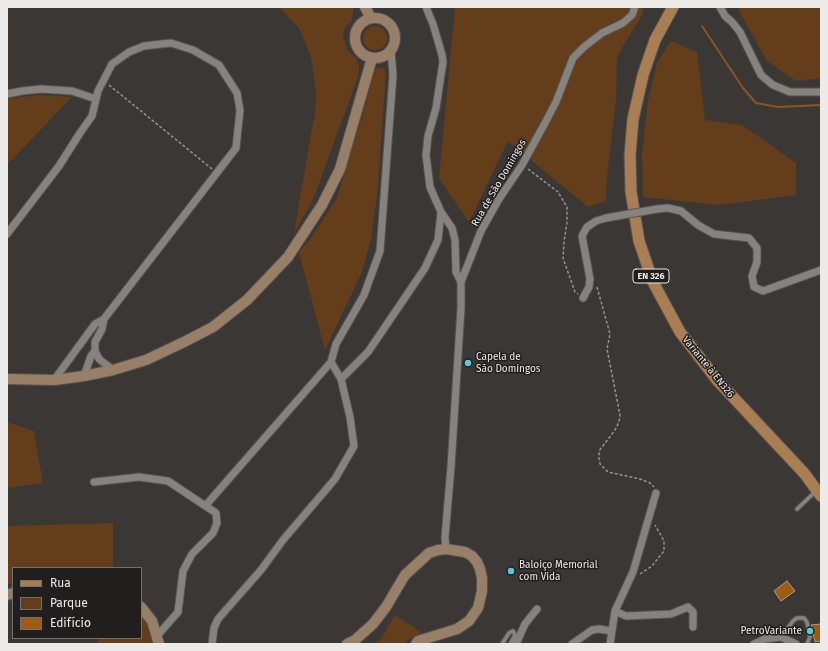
<!DOCTYPE html>
<html>
<head>
<meta charset="utf-8">
<style>
	body { margin:0 }
	#map { position:relative; width:828px; height:651px; overflow:hidden; background:#3b3734; font-family:"Fira Sans",sans-serif }
	canvas { display:block }
	.frame { position:absolute; inset:0; border:8px solid #edebe9; pointer-events:none }
	.legend { position:absolute; left:12px; top:567px; width:130px; height:72px; box-sizing:border-box; background:#201f1d; border:1px solid #72716f; margin:0; padding:5px 7px; list-style:none; font-size:12px; color:#edebe9 }
	.legend li { display:flex; align-items:center; gap:8px; height:20px }
	.legend b { width:20px; border:1px solid #72716f }
</style>
</head>
<body>
<div id="map">
<canvas width="828" height="651"></canvas>
<div class="frame"></div>
<ul class="legend">
<li><b style="height:5px;background:#a97e53"></b>Rua</li>
<li><b style="height:11px;background:#643e1a"></b>Parque</li>
<li><b style="height:11px;background:#9d5c12"></b>Edifício</li>
</ul>
</div>
<script>
const g = document.querySelector('canvas').getContext('2d');
g.lineJoin = 'round';
function paint(path, color) {
  g.fillStyle = color;
  g.fill(path, 'evenodd');
}
function shape(rows) {
  const path = new Path2D();
  for (const r of rows) {
    if (r.length === 3) {
      path.moveTo(r[0] + r[2], r[1]);
      path.arc(r[0], r[1], r[2], 0, 2 * Math.PI);
      continue;
    }
    path.moveTo(r[0], r[1]);
    for (let i = 2; i < r.length; i += 2) path.lineTo(r[i], r[i + 1]);
  }
  return path;
}
function trace(path, color, width, dash) {
  g.strokeStyle = color;
  g.lineWidth = width;
  g.lineCap = dash ? 'butt' : 'round';
  g.setLineDash(dash || []);
  g.stroke(path);
}
function write(font, color, halo, rows, align = 'center') {
  g.font = font + ' "Fira Sans",sans-serif';
  g.lineWidth = 3;
  g.setLineDash([]);
  g.textBaseline = 'middle';
  g.strokeStyle = halo;
  g.fillStyle = color;
  for (const [text, x, y, turn = 0] of rows) {
    g.save();
    g.translate(x, y);
    g.rotate((+turn || 0) * Math.PI / 180);
    g.textAlign = isNaN(turn) ? turn : align;
    if (halo) g.strokeText(text, 0, 0);
    g.fillText(text, 0, 0);
    g.restore();
  }
}
paint(shape([
	[279,7,354,7,352,20,345,27,343,36,348,51,356,58,359,64,359,71,356,82,313,200,294,233,311,134,315,113,316,91,311,57,299,28],
	[455,7,644,7,642,15,617,56,616,99,607,177,606,201,588,207,508,141,469,222,439,178],
	[737,7,821,7,821,78,796,81,767,61],
	[375,38,12],
	[671,41,697,52,705,120,742,125,796,163,796,195,719,205,643,197,642,155,648,101,657,63],
	[377,68,383,68,386,73,377,196,371,239,362,272,325,350,299,253,311,238,337,198,365,106,374,71],
	[38,95,72,97,7,165,7,99],
	[7,422,34,431,43,483,7,488],
	[113,523,113,568,13,568,13,583,7,584,7,526],
	[141,613,144,615,152,644,96,644,100,638,141,638],
	[395,615,421,632,403,644,373,644,379,642]
]), '#643e1a');
trace(shape([
	[702,26,743,88,756,103,778,107,821,105]
]), '#895523', 2);
const building = shape([
	[787,581,795,591,781,601,774,591,787,581],
	[821,624,821,641,815,642,811,625,821,624]
]);
paint(building, '#9d5c12');
trace(building, '#a29d9a', 1);
const lane = shape([
	[797,509,815,492],
	[781,637,793,621,797,618,804,618,807,622,810,637,807,644],
	[502,644,509,633,513,631,515,635,510,644]
]);
const street = shape([
	[426,7,433,24,442,55,443,62,436,108,428,136,426,155,430,187,441,212,452,228,455,240,456,272,461,282],
	[720,7,725,16,732,22,740,32,761,75,773,85,790,92,821,92],
	[7,94,22,91,41,89,72,91,96,99],
	[657,209,668,208,681,211,698,225,714,234,749,238,757,248,757,262,752,276,754,287,763,291,821,270],
	[7,234,59,166,80,133,92,116,98,91,112,64,129,52,144,46,171,43,193,50,219,65,237,93,240,110,236,148,104,319,95,324,54,380],
	[583,298,589,287,590,279,582,236,587,227,596,221,606,218],
	[104,319,102,329,95,342,95,351,99,359,113,370],
	[84,376,91,356,95,351],
	[341,379,368,352,425,268,438,240,441,212],
	[94,482,139,477,168,481,216,513,217,523,213,533,192,554,183,571,178,612,157,636],
	[206,505,331,362],
	[446,549,445,537,451,467,461,308,461,282,481,231,499,199,522,165,545,123,556,102,573,58,584,47,602,33,623,23,632,15,635,7],
	[615,611,626,616,671,614,688,607,693,612,693,627],
	[212,644,214,628,218,619,261,570,283,540,335,479,354,446,350,417,341,379,331,362,336,344,364,295,380,251,393,75,391,51],
	[516,644,525,624,537,609],
	[572,644,592,630,599,629,612,631],
	[610,644,615,611,633,572,656,493],
	[754,644,765,639,781,637,796,644]
]);
const secondary = shape([
	[365,7,371,18],
	[375,38,20],
	[7,379,54,380,84,376,113,370,146,360,184,342,213,327,247,300,288,257,322,205,340,169,372,58],
	[7,595,13,593],
	[141,607,152,621,159,644],
	[347,644,355,640,373,624,386,607,405,575,429,553,438,550,446,549,465,552,472,556,477,562,480,569,482,578,482,591,478,608,469,621,457,629,418,641,416,644]
]);
const primary = shape([
	[673,7,655,40,643,75,633,119,630,155,631,192,639,241,653,282,680,332,717,380,804,473,821,496]
]);
trace(lane, '#575351', 5.5);
trace(street, '#575351', 9);
trace(secondary, '#575351', 12);
trace(primary, '#575351', 13);
trace(shape([
	[109,85,212,169],
	[528,169,558,192,567,207,567,222,564,242,563,258,575,292,578,294],
	[597,287,610,334,607,349,620,415,619,422,615,430,599,451,599,458,600,464,608,472,640,479,650,483,654,487],
	[640,574,652,566,664,551,664,541,655,525]
]), '#959290', 1.5, [3, 2]);
trace(lane, '#86827e', 3.5);
trace(street, '#86827e', 7);
trace(secondary, '#988068', 10);
trace(primary, '#a97e53', 11);
const streetBridge = shape([
	[606,218,657,209]
]);
trace(streetBridge, '#575351', 9, []);
trace(streetBridge, '#86827e', 7);
for (const [x, y, r, color] of [
	[468,363,4,"#55cadf"],
	[511,571,4,"#55cadf"],
	[810,631,4,"#55cadf"]
]) {
  const dot = new Path2D();
  dot.arc(x, y, r, 0, 2 * Math.PI);
  g.fillStyle = color;
  g.fill(dot);
  trace(dot, '#201f1d', 1.5);
}
for (const [x, y, w] of [
	[651,276,36]
]) {
  const box = new Path2D();
  box.roundRect(x - w / 2, y - 7, w, 14, 3);
  g.fillStyle = '#201f1d';
  g.fill(box);
  trace(box, '#edebe9', 1);
}
write('bold 9px', '#edebe9', null, [
	["EN 326",651,276]
]);
write('10px', '#edebe9', '#201f1d', [
	["Rua de São Domingos",499,183,-60],
	["Variante à EN326",708,367,51]
]);
write('10px', '#edebe9', '#201f1d', [
	["Capela de",476,357],
	["São Domingos",476,369],
	["Baloiço Memorial",519,565],
	["com Vida",519,577],
	["PetroVariante",802,631,"right"]
], 'left');
</script>
</body>
</html>
